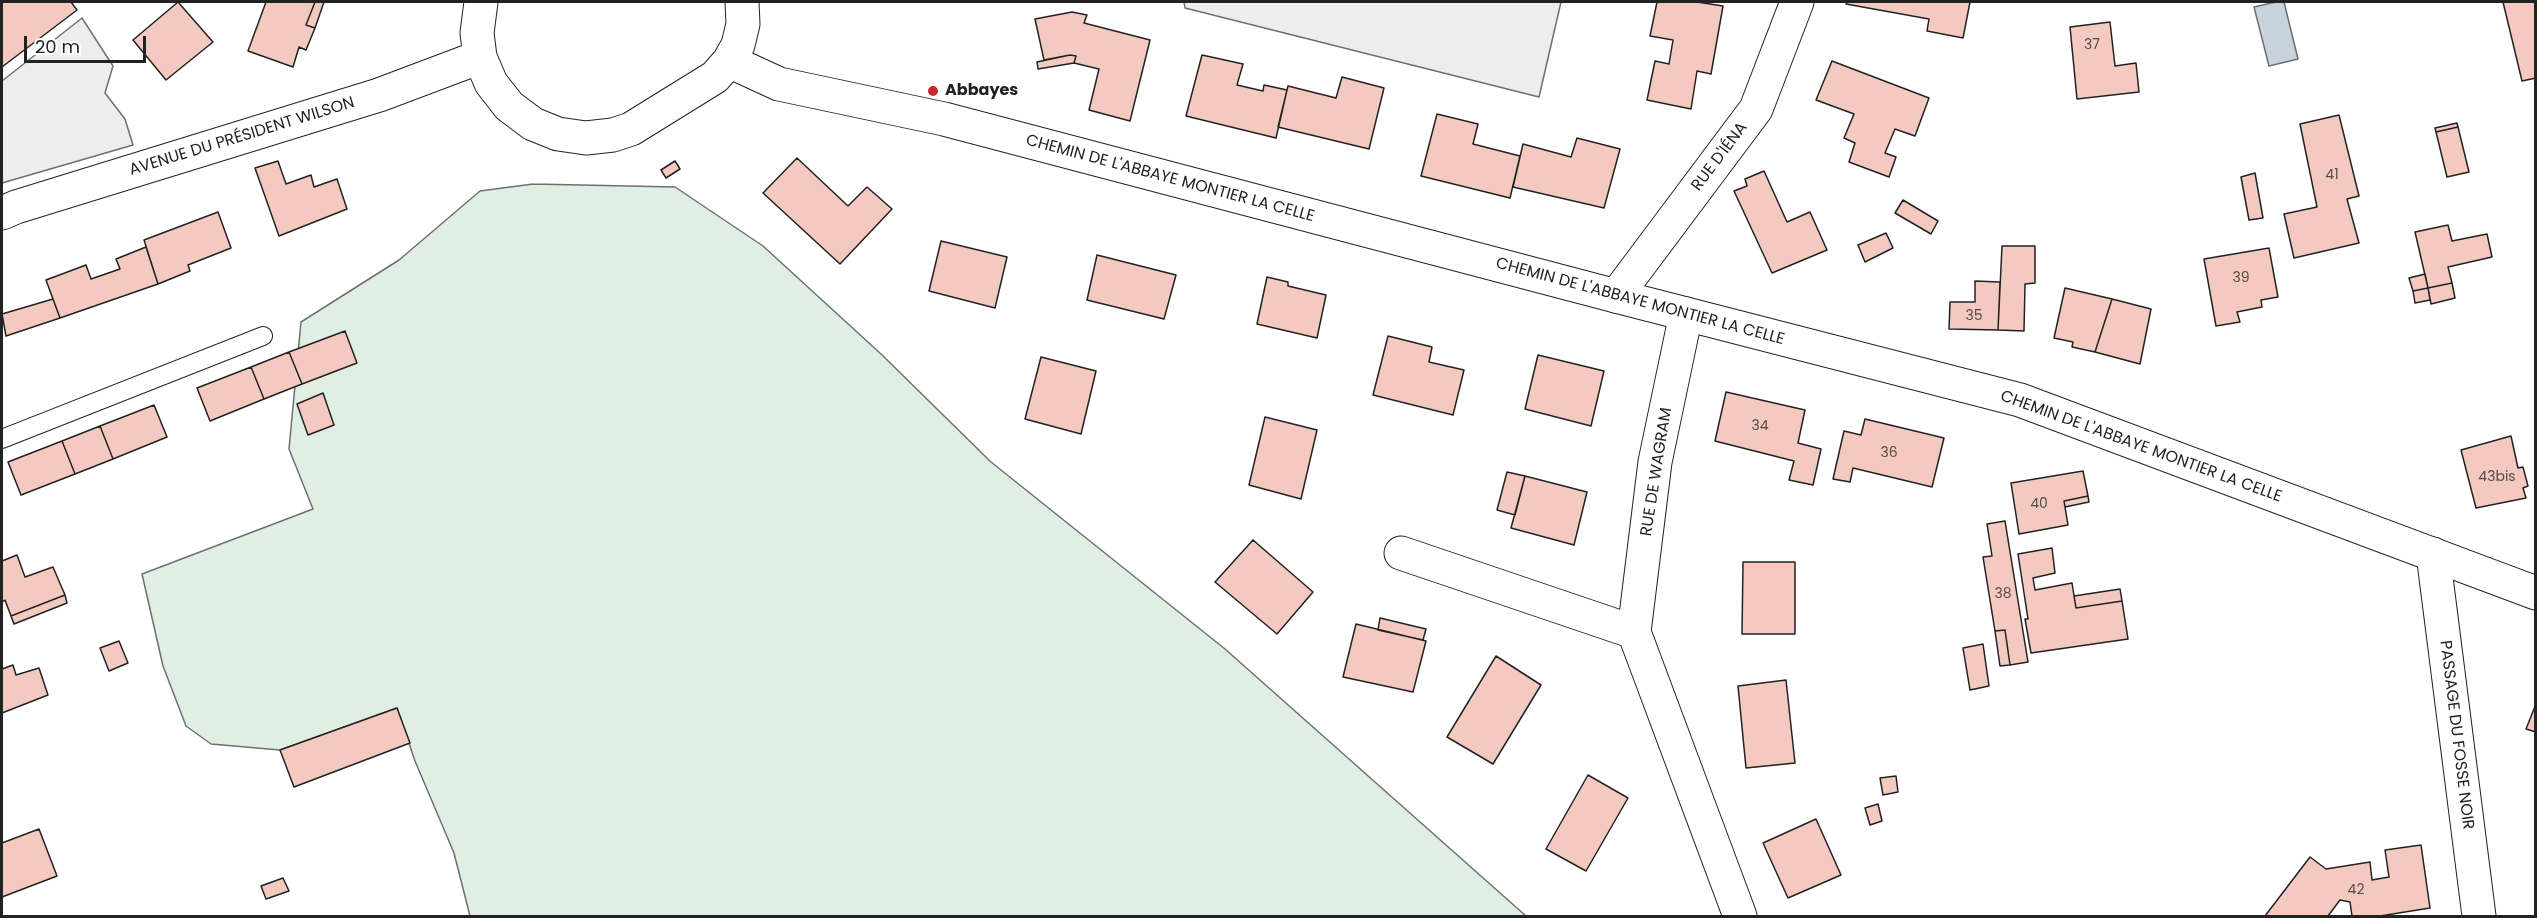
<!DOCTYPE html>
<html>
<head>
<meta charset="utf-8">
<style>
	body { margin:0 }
	#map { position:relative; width:2537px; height:918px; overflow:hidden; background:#fff; font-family:Poppins,sans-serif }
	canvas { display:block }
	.frame { position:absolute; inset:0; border:3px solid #222; pointer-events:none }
	.scale { position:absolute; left:24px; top:36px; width:122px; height:27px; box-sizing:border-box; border:3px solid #222; border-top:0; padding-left:8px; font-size:18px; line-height:21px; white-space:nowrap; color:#222; -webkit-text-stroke:4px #fff; paint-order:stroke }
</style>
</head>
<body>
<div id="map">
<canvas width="2537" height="918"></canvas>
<div class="frame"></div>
<div class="scale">20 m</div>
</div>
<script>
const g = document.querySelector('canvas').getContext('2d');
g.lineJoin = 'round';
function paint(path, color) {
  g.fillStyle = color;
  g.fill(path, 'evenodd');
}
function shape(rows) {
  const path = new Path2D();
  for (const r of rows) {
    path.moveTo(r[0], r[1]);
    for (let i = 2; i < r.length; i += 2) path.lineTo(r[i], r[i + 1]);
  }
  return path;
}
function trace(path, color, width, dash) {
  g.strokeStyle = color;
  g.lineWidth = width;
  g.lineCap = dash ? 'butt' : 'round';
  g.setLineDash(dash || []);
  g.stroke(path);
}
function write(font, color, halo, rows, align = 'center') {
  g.font = font + ' Poppins,sans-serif';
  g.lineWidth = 4.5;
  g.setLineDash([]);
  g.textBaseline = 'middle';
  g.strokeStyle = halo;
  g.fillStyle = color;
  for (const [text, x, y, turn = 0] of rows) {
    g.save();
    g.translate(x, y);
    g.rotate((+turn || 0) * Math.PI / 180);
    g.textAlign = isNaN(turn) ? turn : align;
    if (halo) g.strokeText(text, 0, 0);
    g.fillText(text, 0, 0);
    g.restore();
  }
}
const green = shape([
	[533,184,675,187,763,246,881,354,991,462,1225,649,1526,916,470,916,454,853,415,761,397,708,280,750,211,744,186,726,163,666,142,574,313,509,289,449,301,322,399,260,480,191,533,184]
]);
paint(green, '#e0efe3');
trace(green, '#6f6f6f', 1.5);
const parking = shape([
	[1184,2,1561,2,1539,97,1185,8,1184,2],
	[82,18,113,66,105,93,125,119,133,145,2,183,2,81,82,18]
]);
paint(parking, '#ededed');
trace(parking, '#6f6f6f', 1.5);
const water = shape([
	[2276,2,2284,2,2298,59,2269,66,2254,7,2276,2]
]);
paint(water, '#c7d3dd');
trace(water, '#6f6f6f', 1.5);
const building = shape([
	[2,2,71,2,77,10,2,67,2,2],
	[178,2,213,42,166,80,133,40,178,2],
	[266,2,315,2,306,25,315,28,306,50,299,47,293,67,248,51,266,2],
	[315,2,324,2,315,28,306,25,315,2],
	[1657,2,1697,2,1723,6,1711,74,1697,71,1691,109,1647,100,1655,61,1669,64,1673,40,1650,36,1657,2],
	[1847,2,1970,2,1963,38,1927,31,1929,19,1846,4,1847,2],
	[2503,2,2536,2,2536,78,2522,81,2503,2],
	[1072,12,1087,15,1084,23,1150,40,1130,121,1089,110,1099,69,1074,63,1076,56,1070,55,1044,60,1035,19,1072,12],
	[2110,22,2115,66,2136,63,2139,92,2077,99,2070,27,2110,22],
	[1070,55,1076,56,1074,63,1038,69,1037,62,1070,55],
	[1202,55,1243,64,1237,85,1263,91,1264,85,1287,90,1276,138,1186,116,1202,55],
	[1832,61,1929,98,1915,136,1895,129,1885,153,1896,157,1889,177,1849,162,1855,143,1844,138,1854,114,1816,100,1832,61],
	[1342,77,1384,88,1369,149,1278,127,1288,86,1336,98,1342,77],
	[1437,114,1478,124,1473,144,1520,156,1510,198,1421,176,1437,114],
	[2339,115,2359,196,2347,199,2359,243,2294,258,2284,214,2317,207,2300,124,2339,115],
	[2457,123,2458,127,2436,132,2435,128,2457,123],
	[2458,127,2469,172,2447,177,2436,132,2458,127],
	[1577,138,1620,149,1604,208,1513,187,1523,144,1571,157,1577,138],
	[797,158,848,206,867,187,892,209,840,264,763,193,797,158],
	[278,161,286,184,311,175,314,187,337,179,347,209,279,236,255,168,278,161],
	[675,161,680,169,666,178,661,170,675,161],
	[1764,171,1787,222,1810,212,1827,250,1772,273,1734,191,1747,186,1745,179,1764,171],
	[2255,173,2263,218,2249,220,2241,177,2255,173],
	[1903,200,1938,221,1931,234,1895,213,1903,200],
	[218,212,231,248,188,265,190,271,158,284,144,240,218,212],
	[2448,225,2452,241,2487,234,2492,257,2448,267,2452,283,2428,288,2415,232,2448,225],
	[1886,233,1893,248,1865,262,1858,245,1886,233],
	[941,241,1007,257,995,308,929,291,941,241],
	[2002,246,2035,246,2035,283,2025,284,2024,331,1998,330,2002,246],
	[146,247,158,284,60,318,46,280,86,265,91,279,120,269,116,259,146,247],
	[2269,248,2278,297,2261,300,2262,307,2237,312,2240,322,2216,326,2204,259,2269,248],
	[1097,255,1176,275,1164,319,1087,300,1097,255],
	[2425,274,2428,288,2413,291,2409,278,2425,274],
	[1267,277,1288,282,1288,286,1326,295,1317,338,1257,324,1267,277],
	[1975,281,2000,282,1998,330,1949,329,1950,302,1975,302,1975,281],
	[2452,283,2455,298,2431,304,2428,288,2452,283],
	[2065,288,2112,299,2095,352,2072,347,2073,342,2054,338,2065,288],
	[2428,288,2430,300,2415,303,2413,291,2428,288],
	[53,299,60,318,6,336,2,314,53,299],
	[2112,299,2151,309,2140,364,2095,352,2112,299],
	[345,331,357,363,302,384,289,352,345,331],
	[1388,336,1432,347,1429,362,1464,370,1453,415,1373,395,1388,336],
	[289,352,302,384,264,399,251,367,289,352],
	[1538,355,1604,371,1591,426,1525,409,1538,355],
	[1041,357,1096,371,1081,434,1025,419,1041,357],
	[251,367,264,399,210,421,197,388,251,367],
	[1726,392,1805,410,1798,443,1821,449,1813,485,1789,480,1794,461,1715,441,1726,392],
	[323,393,334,425,308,435,297,404,323,393],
	[154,405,167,437,113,459,100,426,154,405],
	[1265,417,1317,430,1301,499,1249,485,1265,417],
	[1865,419,1944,438,1932,487,1853,468,1850,482,1833,479,1844,431,1861,435,1865,419],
	[100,426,113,459,75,474,62,441,100,426],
	[2511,436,2518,468,2523,467,2528,486,2523,488,2526,498,2476,508,2461,450,2511,436],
	[62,441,75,474,21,495,8,462,62,441],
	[2083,471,2088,496,2064,501,2068,525,2019,534,2011,483,2083,471],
	[1507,472,1525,476,1515,515,1497,510,1507,472],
	[1525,476,1587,492,1574,545,1511,528,1525,476],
	[2088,496,2089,502,2065,507,2064,501,2088,496],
	[2005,521,2028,662,2010,665,2005,630,1995,631,1983,557,1992,556,1987,524,2005,521],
	[1253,540,1313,592,1277,634,1215,582,1253,540],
	[2052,548,2055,573,2033,578,2035,590,2072,583,2076,608,2122,601,2128,639,2031,653,2025,619,2028,619,2018,554,2052,548],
	[17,555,25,577,53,567,65,595,11,616,5,600,2,602,2,561,17,555],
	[1743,562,1795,562,1795,634,1742,634,1743,562],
	[2120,589,2122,601,2076,608,2074,596,2120,589],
	[65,595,67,603,14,624,11,616,65,595],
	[1380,618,1426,629,1423,640,1378,630,1380,618],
	[1356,624,1426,641,1413,692,1343,677,1356,624],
	[2005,630,2010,665,2000,666,1995,631,2005,630],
	[119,641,128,663,109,671,100,648,119,641],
	[1983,644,1989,686,1970,690,1963,648,1983,644],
	[1496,656,1541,685,1493,764,1447,737,1496,656],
	[13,665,16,675,39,668,48,695,2,713,2,669,13,665],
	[1786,680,1795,763,1746,768,1738,686,1786,680],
	[2536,704,2536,732,2526,729,2536,704],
	[397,708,410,743,294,787,280,750,397,708],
	[1588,775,1628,798,1586,871,1546,849,1588,775],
	[1896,776,1898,792,1883,795,1880,778,1896,776],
	[1878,804,1882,821,1870,825,1865,808,1878,804],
	[1816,819,1841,875,1788,898,1763,843,1816,819],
	[39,829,57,876,2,897,2,843,39,829],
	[2421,845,2430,908,2380,916,2352,916,2350,902,2340,900,2328,916,2265,916,2310,857,2326,869,2370,862,2372,880,2389,877,2385,850,2421,845],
	[283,878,289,891,266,899,261,886,283,878]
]);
paint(building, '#f3c9c0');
trace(building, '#222', 1.5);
const service = shape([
	[2,439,263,336]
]);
const minor = shape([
	[1616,296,1756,109,1797,2],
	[1686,314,1655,462,1634,632,1740,916],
	[1401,553,1634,632],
	[2433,554,2479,916]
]);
const tertiary = shape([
	[481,2,477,33,480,57,491,83,509,106,533,124,558,134,586,138,613,135,631,129,715,77,729,61,738,45,743,24,742,2],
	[729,61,779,84,944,119,1616,296,2020,400,2536,593],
	[2,213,16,207,379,95,480,57]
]);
trace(service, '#222', 20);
trace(minor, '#222', 35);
trace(tertiary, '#222', 35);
trace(service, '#fff', 18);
trace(minor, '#fff', 33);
trace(tertiary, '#fff', 33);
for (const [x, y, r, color] of [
	[933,91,6,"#c62828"]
]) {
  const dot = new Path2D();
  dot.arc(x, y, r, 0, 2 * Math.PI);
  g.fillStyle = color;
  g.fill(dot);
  trace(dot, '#fff', 2);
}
write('14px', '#564c4a', null, [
	["37",2092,45],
	["41",2332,175],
	["39",2241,278],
	["35",1974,316],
	["34",1760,426],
	["36",1889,453],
	["43bis",2497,477],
	["40",2039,504],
	["38",2003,594],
	["42",2356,890]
]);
write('bold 16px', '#222', '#fff', [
	["Abbayes",945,91]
], 'left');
write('16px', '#222', '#fff', [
	["AVENUE DU PRÉSIDENT WILSON",242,137,-17],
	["RUE D'IÉNA",1720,157,-53],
	["CHEMIN DE L'ABBAYE MONTIER LA CELLE",1170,179,15],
	["CHEMIN DE L'ABBAYE MONTIER LA CELLE",1640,302,15],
	["CHEMIN DE L'ABBAYE MONTIER LA CELLE",2141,447,20],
	["RUE DE WAGRAM",1657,472,-81],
	["PASSAGE DU FOSSE NOIR",2456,735,83]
]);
</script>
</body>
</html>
